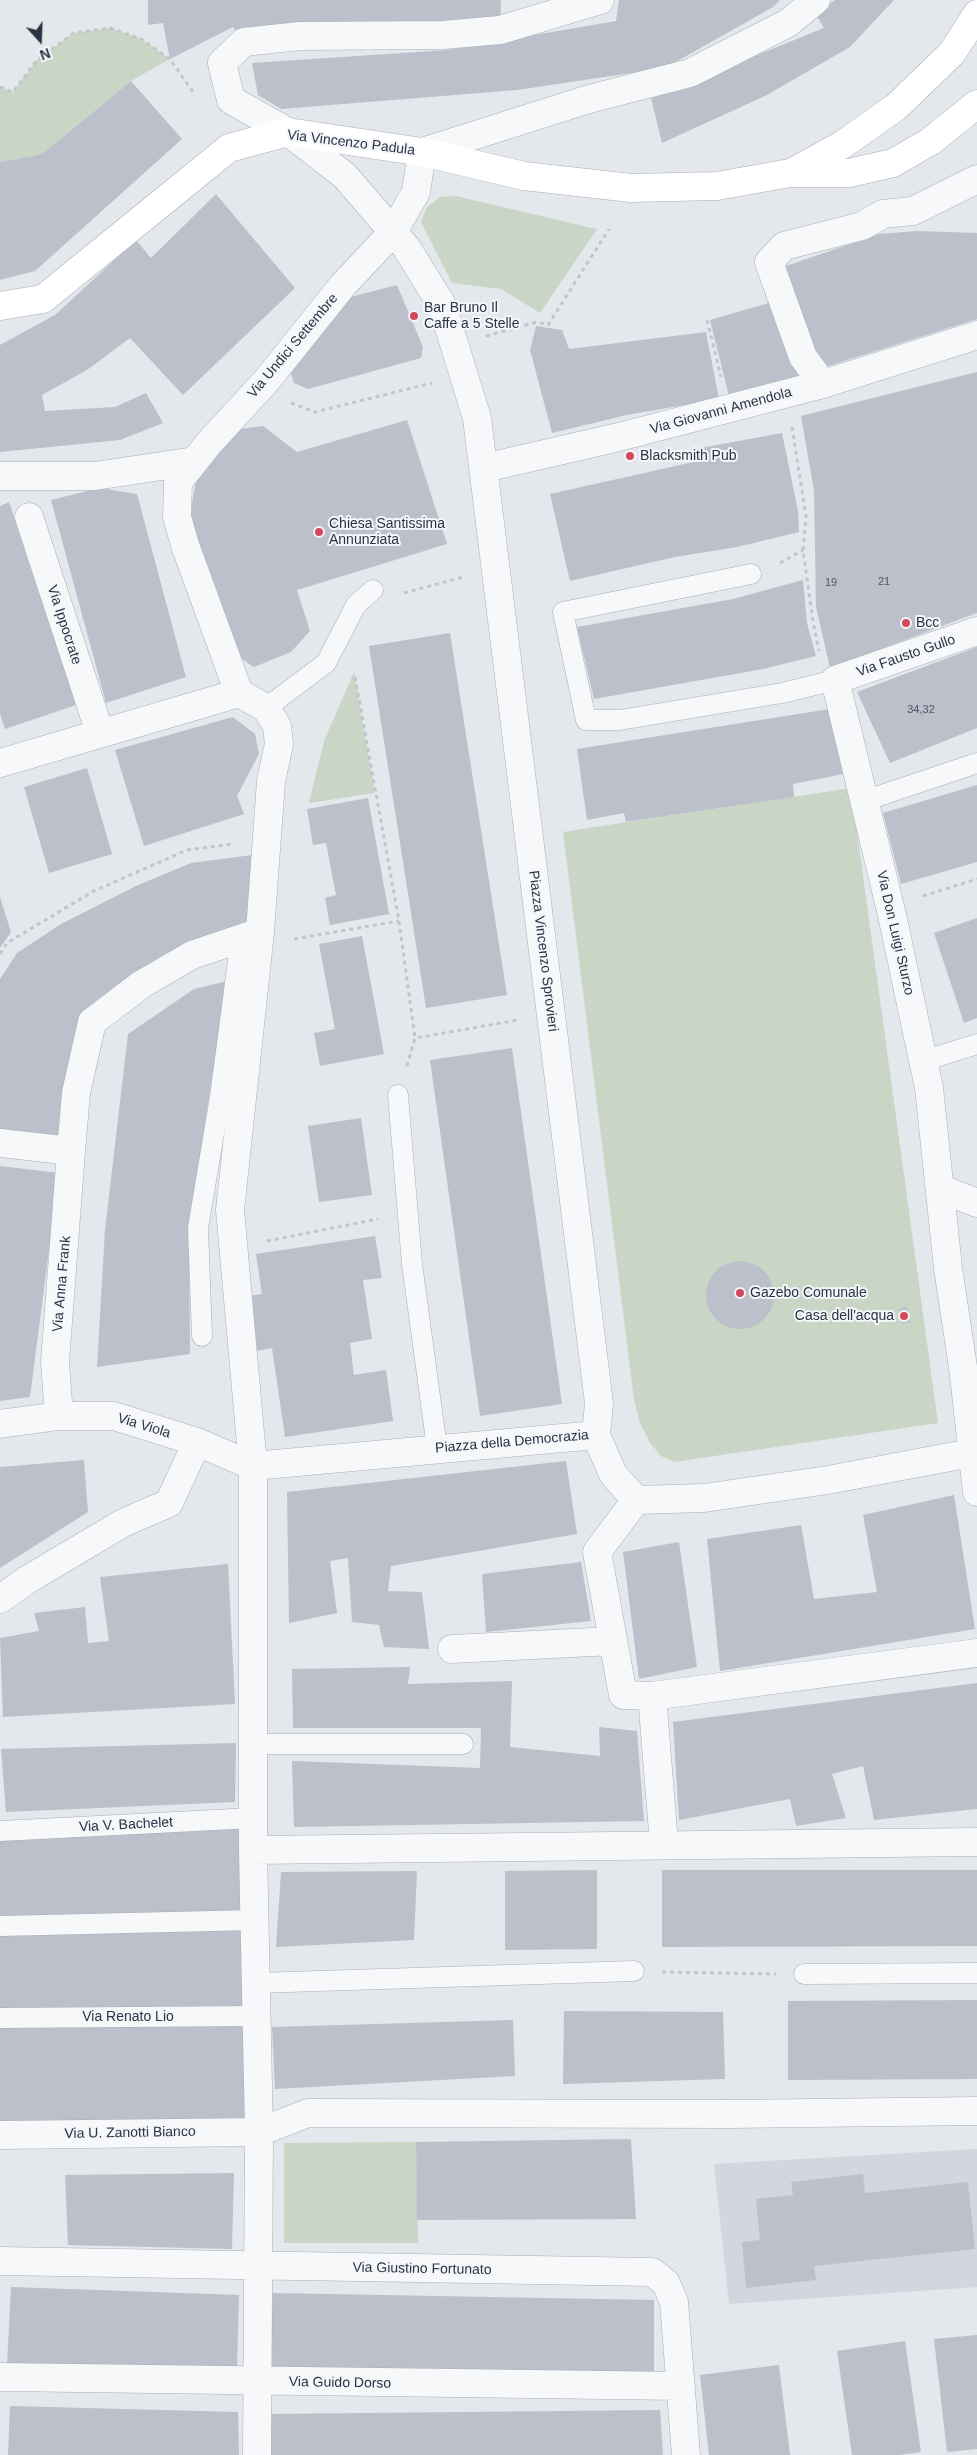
<!DOCTYPE html>
<html>
<head>
<meta charset="utf-8">
<style>
	body { margin:0 }
	#map { position:relative; width:977px; height:2455px; overflow:hidden; background:#e4e7ec; font-family:Helvetica,sans-serif }
	canvas { display:block }
	.north { position:absolute; left:15px; top:15px; width:50px; height:50px; -webkit-text-stroke:4px #f4f6f9; paint-order:stroke; rotate:160deg; font-size:14px; font-weight:700; line-height:20px; text-align:center; color:#2b3445 }
	.north::after { content:''; display:block; margin:auto; width:18px; height:22px; background:#2b3445; clip-path:polygon(50% 0,100% 100%,50% 72%,0 100%) }
</style>
</head>
<body>
<div id="map">
<canvas width="977" height="2455"></canvas>
<div class="north">N</div>
</div>
<script>
const g = document.querySelector('canvas').getContext('2d');
g.lineJoin = 'round';
function paint(path, color) {
  g.fillStyle = color;
  g.fill(path, 'evenodd');
}
function shape(rows) {
  const path = new Path2D();
  for (const r of rows) {
    if (r.length === 3) {
      path.moveTo(r[0] + r[2], r[1]);
      path.arc(r[0], r[1], r[2], 0, 2 * Math.PI);
      continue;
    }
    path.moveTo(r[0], r[1]);
    for (let i = 2; i < r.length; i += 2) path.lineTo(r[i], r[i + 1]);
  }
  return path;
}
function trace(path, color, width, dash) {
  g.strokeStyle = color;
  g.lineWidth = width;
  g.lineCap = dash ? 'butt' : 'round';
  g.setLineDash(dash || []);
  g.stroke(path);
}
function write(font, color, halo, rows, align = 'center') {
  g.font = font + ' Helvetica,sans-serif';
  g.lineWidth = 4;
  g.setLineDash([]);
  g.textBaseline = 'middle';
  g.strokeStyle = halo;
  g.fillStyle = color;
  for (const [text, x, y, turn = 0] of rows) {
    g.save();
    g.translate(x, y);
    g.rotate((+turn || 0) * Math.PI / 180);
    g.textAlign = isNaN(turn) ? turn : align;
    if (halo) g.strokeText(text, 0, 0);
    g.fillText(text, 0, 0);
    g.restore();
  }
}
paint(shape([
	[977,2149,977,2287,729,2304,714,2164]
]), '#d2d6de');
paint(shape([
	[110,28,141,39,170,59,131,81,42,154,0,162,0,87,13,92,37,60,74,33],
	[456,196,596,229,597,229,540,313,501,289,452,283,421,222,427,207,440,197],
	[354,672,375,793,309,803,324,741],
	[851,788,938,1423,674,1462,661,1456,650,1443,640,1423,634,1399,563,832],
	[416,2142,418,2243,284,2243,284,2143]
]), '#c9d6c5');
paint(shape([
	[148,0,501,0,500,30,244,42,233,27,170,59,163,23,148,25],
	[619,0,780,0,773,7,665,68,517,90,281,109,258,95,252,63,447,50,616,21],
	[835,0,894,0,850,47,765,96,662,143,651,98,824,28,816,15],
	[131,81,182,139,35,271,0,280,0,162,42,154],
	[216,194,295,288,183,395,130,338,87,370,42,395,45,411,115,407,146,393,163,423,120,440,0,452,0,345,55,315,136,240,151,258],
	[917,231,977,233,977,319,819,369,783,267,879,234],
	[397,285,423,347,421,358,308,389,294,383,287,360,335,301],
	[779,300,805,377,729,396,710,320],
	[536,326,562,330,569,349,706,332,719,399,627,415,552,433,530,350],
	[977,372,977,613,830,668,816,607,814,491,801,416],
	[407,420,447,544,297,590,310,631,291,652,254,667,242,659,189,521,196,480,240,429,263,426,297,452],
	[782,433,798,511,799,532,737,547,675,557,570,581,550,494,698,461,695,449],
	[99,488,137,494,186,677,106,703,51,500],
	[9,502,76,705,5,729,0,713,0,506],
	[803,580,807,623,816,656,763,669,594,699,577,627,733,599],
	[450,633,507,995,426,1008,369,646],
	[977,647,977,728,890,763,857,692],
	[836,708,848,773,793,784,794,797,626,822,624,813,587,820,577,749],
	[233,717,255,734,259,754,237,796,244,814,144,846,115,750],
	[87,768,112,854,49,873,24,787],
	[977,785,977,862,901,884,883,813],
	[368,798,389,914,330,925,325,898,336,895,326,843,313,845,307,809],
	[252,855,248,922,135,974,81,1015,63,1091,59,1137,0,1130,0,979,17,953,61,924,136,886,191,863],
	[0,897,11,932,0,948],
	[977,918,977,1018,964,1023,934,933],
	[362,936,384,1054,320,1066,314,1033,335,1029,319,944],
	[227,981,189,1227,190,1354,97,1367,105,1230,128,1034,194,989],
	[512,1048,562,1404,480,1416,430,1060],
	[361,1118,372,1195,319,1202,308,1126],
	[0,1166,59,1173,30,1397,0,1401],
	[375,1236,382,1278,363,1280,372,1339,350,1343,354,1375,386,1370,393,1421,285,1437,272,1348,256,1351,248,1296,262,1294,256,1254],
	[740,1295,34],
	[907,1307,911,1322,902,1324,898,1309],
	[84,1460,88,1512,0,1568,0,1467],
	[566,1461,577,1534,391,1566,388,1591,422,1592,429,1649,384,1647,379,1625,352,1622,348,1558,330,1561,337,1613,289,1623,287,1492],
	[954,1495,975,1629,720,1671,707,1539,801,1525,814,1599,877,1592,863,1515],
	[679,1542,697,1667,639,1679,623,1552],
	[581,1562,591,1621,486,1632,482,1574],
	[228,1564,235,1704,3,1717,0,1638,39,1631,34,1613,85,1607,88,1643,109,1641,100,1577],
	[410,1667,408,1684,512,1681,510,1747,600,1756,599,1727,637,1731,644,1821,294,1827,292,1761,480,1768,481,1728,293,1728,292,1669],
	[977,1683,977,1809,874,1820,863,1766,832,1774,846,1818,796,1826,790,1799,679,1820,673,1722],
	[236,1743,235,1802,6,1812,1,1749],
	[253,1818,259,2132,0,2135,0,1831],
	[597,1870,597,1949,505,1950,505,1871],
	[662,1870,977,1870,977,1946,662,1947],
	[417,1871,414,1940,276,1947,281,1872],
	[977,2000,977,2079,788,2080,788,2001],
	[564,2011,723,2012,725,2079,563,2084],
	[513,2020,515,2076,275,2089,272,2027],
	[631,2139,636,2219,417,2220,416,2142],
	[234,2173,232,2249,68,2245,65,2175],
	[863,2174,865,2193,968,2182,975,2249,814,2266,816,2280,746,2288,742,2242,760,2240,756,2199,793,2195,791,2182],
	[11,2287,239,2295,237,2367,7,2364],
	[273,2293,654,2300,654,2375,269,2369],
	[977,2335,977,2449,947,2452,934,2339],
	[905,2341,921,2452,900,2455,852,2455,837,2351],
	[779,2365,790,2455,709,2455,700,2375],
	[10,2406,238,2412,239,2455,8,2455],
	[660,2410,663,2455,269,2455,268,2414]
]), '#bbc0ca');
const lane = shape([
	[751,574,563,612,586,720,620,720,782,693,835,680],
	[266,708,326,663,356,605,373,590],
	[864,801,977,763],
	[923,1061,977,1044],
	[398,1095,412,1264,437,1448],
	[202,1336,198,1228,220,1097,241,938],
	[253,1744,463,1744],
	[0,1831,253,1818],
	[0,1926,255,1920],
	[804,1974,977,1973],
	[256,1983,634,1971],
	[0,2018,257,2016]
]);
const street = shape([
	[600,0,500,30,443,35,300,36,244,42,222,63,231,100,288,132,345,176,406,247,442,305,477,418,599,1403,596,1435,613,1474,636,1500,704,1498,828,1480,971,1453],
	[977,179,913,211,883,214,862,226,784,246,769,262,803,357,823,384,977,335],
	[484,468,619,437,823,384],
	[0,476,95,476,195,461],
	[29,517,100,733],
	[977,631,835,680,892,915,929,1088,948,1268,963,1367,977,1492],
	[239,693,266,708,277,726,279,744,271,781,260,932,230,1210,253,1466,253,1850,259,2132,257,2455],
	[239,693,185,545,177,517,178,482,209,443,267,380,343,285,393,232,416,192,422,152,589,99,690,73,788,23,816,0],
	[0,763,239,693],
	[0,1143,71,1151],
	[941,1189,977,1203],
	[59,1416,55,1362,71,1151,76,1093,92,1022,142,984,192,955,260,932],
	[0,1424,59,1416,114,1416,197,1442,253,1466,596,1435],
	[636,1500,597,1552,623,1695,652,1696],
	[0,1599,27,1580,123,1523,169,1503,197,1442],
	[452,1649,613,1641],
	[664,1844,652,1696,977,1653],
	[253,1850,977,1842],
	[0,2135,259,2132,308,2113,730,2114,977,2111],
	[0,2261,652,2272,666,2283,674,2302,686,2455],
	[0,2377,681,2386]
]);
const secondary = shape([
	[793,172,842,145,896,107,952,53,977,14],
	[0,306,43,299,229,148,288,132,422,152,524,176,631,188,717,186,790,173,849,173,893,163,931,141,977,104]
]);
trace(lane, '#a9aeb7', 21);
trace(street, '#a9aeb7', 29);
trace(secondary, '#a9aeb7', 29);
trace(shape([
	[0,87,13,92,37,60,74,33,110,28,141,39,170,59,193,92],
	[707,320,721,377],
	[486,336,537,322,548,325,609,229],
	[291,403,315,412,432,383],
	[792,427,806,517,803,550,813,621,819,651],
	[780,563,803,550],
	[404,593,463,577],
	[355,677,399,921,415,1038],
	[923,896,977,879],
	[294,939,399,921],
	[0,954,7,943,94,891,187,850,233,844],
	[407,1066,415,1038,518,1020],
	[267,1241,378,1219],
	[662,1972,776,1974]
]), '#c2c5cb', 3, [4, 4]);
trace(lane, '#f7f8fa', 20);
trace(street, '#f7f8fa', 28);
trace(secondary, '#fff', 28);
for (const [x, y, r, color] of [
	[414,316,5,"#d1495b"],
	[630,456,5,"#d1495b"],
	[319,532,5,"#d1495b"],
	[906,623,5,"#d1495b"],
	[740,1293,5,"#d1495b"],
	[904,1316,5,"#d1495b"]
]) {
  const dot = new Path2D();
  dot.arc(x, y, r, 0, 2 * Math.PI);
  g.fillStyle = color;
  g.fill(dot);
  trace(dot, '#f4f6f9', 2);
}
write('11px', '#4f5766', null, [
	["21",884,582],
	["19",831,583],
	["34,32",921,710]
]);
write('14px', '#2b3445', '#f4f6f9', [
	["Via Vincenzo Padula",351,143,7],
	["Via Undici Settembre",293,346,-50],
	["Via Giovanni Amendola",721,411,-15],
	["Via Ippocrate",64,625,72],
	["Via Fausto Gullo",906,656,-19],
	["Via Don Luigi Sturzo",895,933,77],
	["Piazza Vincenzo Sprovieri",543,951,83],
	["Via Anna Frank",62,1284,-85],
	["Via Viola",144,1426,17],
	["Piazza della Democrazia",512,1442,-5],
	["Via V. Bachelet",126,1825,-3],
	["Via Renato Lio",128,2017],
	["Via U. Zanotti Bianco",130,2133,-1],
	["Via Giustino Fortunato",422,2269,1],
	["Via Guido Dorso",340,2383,1]
]);
write('14px', '#2b3445', '#f4f6f9', [
	["Bar Bruno Il",424,308],
	["Caffe a 5 Stelle",424,324],
	["Blacksmith Pub",640,456],
	["Chiesa Santissima",329,524],
	["Annunziata",329,540],
	["Bcc",916,623],
	["Gazebo Comunale",750,1293],
	["Casa dell'acqua",894,1316,"right"]
], 'left');
</script>
</body>
</html>
